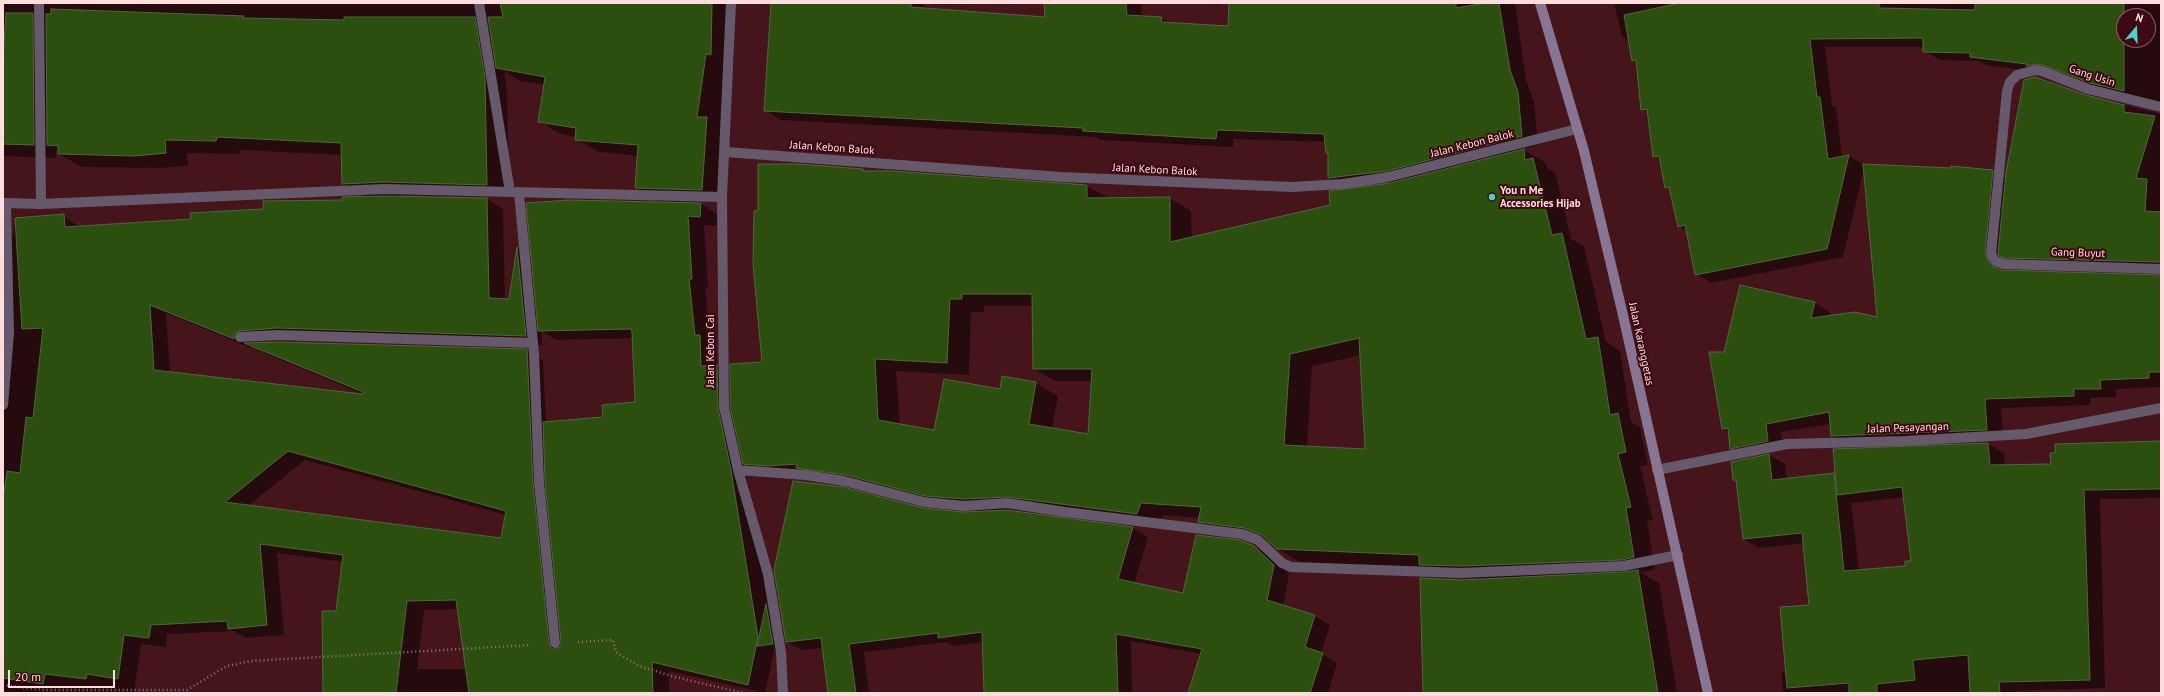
<!DOCTYPE html>
<html>
<head>
<meta charset="utf-8">
<style>
	body { margin:0 }
	#map { position:relative; width:2164px; height:696px; overflow:hidden; background:#46151c; font-family:"PT Sans",sans-serif }
	canvas { display:block }
	.frame { position:absolute; inset:0; border:4px solid #ffdcde; pointer-events:none }
	.north { position:absolute; left:2116px; top:8px; width:40px; height:40px; box-sizing:border-box; background:#3b0a13; border:1px solid #895e64; border-radius:50%; rotate:19deg; font-size:11px; font-weight:700; line-height:16px; text-align:center; color:#ffdcde }
	.north::after { content:''; display:block; margin:auto; width:14px; height:18px; background:#52cdcc; clip-path:polygon(50% 0,100% 100%,50% 72%,0 100%) }
	.scale { position:absolute; left:8px; top:670px; width:107px; height:18px; box-sizing:border-box; border:2px solid #ffdcde; border-top:0; padding-left:5px; font-size:12px; line-height:14px; white-space:nowrap; color:#ffdcde; -webkit-text-stroke:3px #3b0a13; paint-order:stroke }
</style>
</head>
<body>
<div id="map">
<canvas width="2164" height="696"></canvas>
<div class="frame"></div>
<div class="north">N</div>
<div class="scale">20 m</div>
</div>
<script>
const g = document.querySelector('canvas').getContext('2d');
g.lineJoin = 'round';
function paint(path, color) {
  g.fillStyle = color;
  g.fill(path, 'evenodd');
}
function shape(rows) {
  const path = new Path2D();
  for (const r of rows) {
    path.moveTo(r[0], r[1]);
    for (let i = 2; i < r.length; i += 2) path.lineTo(r[i], r[i + 1]);
  }
  return path;
}
function trace(path, color, width, dash) {
  g.strokeStyle = color;
  g.lineWidth = width;
  g.lineCap = dash ? 'butt' : 'round';
  g.setLineDash(dash || []);
  g.stroke(path);
}
function write(font, color, halo, rows, align = 'center') {
  g.font = font + ' "PT Sans",sans-serif';
  g.lineWidth = 4;
  g.setLineDash([]);
  g.textBaseline = 'middle';
  g.strokeStyle = halo;
  g.fillStyle = color;
  for (const [text, x, y, turn = 0] of rows) {
    g.save();
    g.translate(x, y);
    g.rotate((+turn || 0) * Math.PI / 180);
    g.textAlign = isNaN(turn) ? turn : align;
    if (halo) g.strokeText(text, 0, 0);
    g.fillText(text, 0, 0);
    g.restore();
  }
}
paint(shape([
	[3,3,734,3,734,67,729,67,720,126,729,131,724,202,658,201,636,188,638,156,599,152,576,139,577,137,561,134,539,121,545,85,520,81,504,71,507,92,509,197,401,195,401,197,487,199,503,209,505,300,510,300,518,248,532,257,701,204,717,214,717,226,704,225,708,288,705,288,711,343,716,345,717,366,731,374,763,363,863,170,867,172,1087,186,1109,198,1169,198,1191,211,1192,238,1331,206,1402,181,1345,187,1329,178,1329,154,1326,142,1233,139,1233,147,1100,140,1096,137,781,120,765,110,771,3,922,3,927,9,1046,18,1045,3,1141,3,1142,17,1161,18,1172,24,1229,27,1230,3,1515,3,1526,80,1534,102,1538,145,1522,149,1546,163,1546,167,1555,172,1571,239,1584,246,1606,342,1620,351,1631,422,1640,427,1648,465,1640,466,1653,520,1647,521,1655,570,1640,572,1659,583,1677,693,1424,693,1462,580,1476,580,1476,578,1443,577,1424,567,1300,562,1278,549,1270,541,1221,534,1199,521,1200,518,1163,515,1159,526,1031,509,1010,511,1133,528,1148,537,1134,584,1184,594,1254,547,1270,556,1289,574,1283,606,1315,616,1330,625,1321,653,1337,663,1328,693,1189,693,1201,654,1131,641,1132,693,985,693,984,642,954,646,947,642,864,652,869,693,829,693,823,648,802,650,787,642,923,509,963,513,982,511,948,508,819,480,766,476,744,463,775,647,765,693,669,671,669,693,324,693,343,562,277,553,284,635,246,638,234,631,167,634,166,647,141,644,134,693,3,693,3,229,14,235,14,226,63,216,80,227,192,220,366,197,343,184,342,155,239,150,239,154,187,153,188,166,158,168,82,167,59,154,56,150,56,158,3,156],
	[984,306,1033,306,1034,369,1056,381,1093,381,1089,436,1052,429,1058,396,1036,383,1003,377,1001,390,935,431,900,425,896,371,969,375,971,312,984,312],
	[166,313,251,348,251,346,262,352,363,394,363,396,170,373],
	[541,331,556,340,633,338,636,402,604,418,546,423,543,360,527,350,250,344,256,340,295,338,542,345],
	[1361,355,1366,450,1307,447,1312,366],
	[305,460,506,515,501,539,248,506],
	[459,609,467,669,417,669,424,610],
	[1614,3,2025,3,2031,71,1986,65,1979,61,1940,60,1924,51,1924,47,1825,47,1832,105,1836,107,1842,158,1849,156,1864,165,1992,171,2006,179,2043,113,2045,80,2086,96,2161,114,2161,271,2021,266,2001,254,2000,264,2004,271,2161,277,2161,387,2116,389,2116,397,2090,398,2090,405,2001,408,2003,438,1848,445,1832,436,1831,424,1781,432,1783,450,1747,457,1731,448,1730,432,1723,428,1725,353,1814,303,1830,312,1829,316,1878,318,1864,169,1843,257,1711,283,1696,274,1687,231,1678,226,1671,189,1666,187,1661,160,1654,156,1649,113,1642,109,1637,63,1633,60,1629,41,1622,37],
	[2052,3,2161,3,2161,105,2107,91,2063,74,2047,65],
	[2124,16,2148,16,2148,40,2124,40],
	[2161,442,2161,498,2100,499,2105,688,2015,691,2015,693,1783,693,1782,672,1786,671,1810,606,1804,543,1759,548,1743,539,1737,481,1734,480,1769,455,1785,464,1787,479,1834,474,1836,476,1834,450,1988,444,2004,453,2005,465,2052,465],
	[1904,497,1912,562,1907,567,1859,571,1851,502,1854,503]
]), '#0007');
const building = shape([
	[500,3,712,3,711,55,706,54,697,117,707,117,702,190,635,188,638,145,575,140,576,128,538,122,545,77,496,68,488,17,503,17,500,3],
	[771,3,911,3,911,7,1045,17,1044,3,1126,3,1127,15,1162,17,1161,22,1228,26,1229,3,1456,3,1456,8,1485,3,1499,3,1510,70,1518,92,1522,136,1387,171,1328,178,1328,154,1326,153,1324,134,1217,130,1216,139,1083,131,1083,128,764,111,771,3],
	[1680,3,1879,3,1879,8,1975,10,1975,3,2124,3,2124,91,2090,83,2043,65,2036,64,2026,66,2027,64,1970,57,1970,53,1923,52,1923,38,1810,39,1817,97,1820,97,1828,159,1849,155,1827,249,1695,275,1685,225,1678,227,1669,187,1665,188,1659,156,1653,157,1647,109,1641,110,1636,60,1632,61,1624,15,1680,3],
	[51,9,244,16,243,18,344,20,344,17,475,17,485,78,487,185,384,182,342,184,341,143,217,137,216,141,165,140,166,153,135,156,58,154,58,146,47,145,46,14,51,14,51,9],
	[6,13,33,13,34,145,3,144,3,61,6,13],
	[2035,77,2086,95,2124,105,2124,112,2155,116,2136,178,2147,179,2145,211,2161,212,2161,262,2004,258,1999,256,1998,253,2006,172,2024,80,2035,77],
	[1524,149,1525,160,1533,158,1552,235,1562,233,1586,339,1598,337,1610,415,1618,413,1626,452,1618,454,1631,507,1626,508,1634,557,1622,560,1462,566,1419,565,1419,555,1277,549,1262,535,1244,528,1198,522,1201,507,1141,503,1137,514,1008,497,964,499,925,496,846,475,796,468,797,464,767,466,743,464,730,406,730,364,762,362,753,264,754,211,758,211,758,164,799,164,863,169,863,171,891,171,1087,185,1087,198,1170,197,1170,242,1330,205,1329,191,1390,183,1524,149],
	[962,294,1032,294,1033,369,1092,369,1088,434,1029,424,1036,382,1002,376,1000,389,944,379,934,430,878,420,875,359,947,363,950,299,962,299,962,294],
	[1359,338,1365,449,1284,445,1290,354,1359,338],
	[1863,164,1951,168,1951,166,1993,170,1985,254,1990,265,2001,270,2161,275,2161,372,2149,372,2149,378,2100,380,2101,389,2074,389,2074,396,1985,399,1987,430,1831,436,1829,412,1766,424,1768,441,1730,449,1728,428,1722,429,1709,352,1724,352,1740,285,1815,302,1811,318,1855,312,1877,317,1863,164],
	[384,196,487,198,489,298,509,299,517,247,526,336,277,328,239,331,234,334,234,339,150,305,154,370,362,394,363,392,244,343,277,342,527,349,533,483,549,644,552,649,556,649,561,646,561,642,545,482,543,422,603,417,602,405,635,402,632,332,631,329,538,331,526,203,570,200,701,203,700,217,688,216,692,279,689,279,695,335,700,335,701,366,717,365,718,408,731,470,758,637,748,685,652,662,653,693,469,693,456,600,407,601,396,693,323,693,322,611,336,611,343,555,260,544,267,625,228,629,227,621,151,625,149,638,124,635,118,679,87,674,86,679,45,674,43,684,3,678,3,500,7,471,20,473,26,417,33,418,43,328,22,329,15,218,64,214,65,227,191,219,190,213,263,209,263,201,342,200,342,197,384,196],
	[288,451,506,511,501,538,225,502,288,451],
	[2161,441,2161,489,2084,490,2090,680,1999,682,2000,693,1970,693,1968,655,1913,660,1915,680,1877,684,1877,693,1849,693,1849,683,1787,688,1780,607,1809,605,1802,533,1743,539,1736,480,1733,480,1731,462,1769,454,1772,480,1834,473,1844,571,1905,566,1905,561,1911,561,1902,487,1837,495,1833,449,1988,443,1990,465,2051,464,2050,453,2055,453,2055,444,2161,441],
	[793,481,843,487,923,508,963,512,1007,510,1133,527,1118,579,1183,593,1196,535,1240,540,1254,546,1274,565,1267,600,1315,615,1305,647,1323,653,1310,693,1188,693,1202,649,1116,634,1118,693,984,693,982,632,938,638,938,633,849,644,856,693,828,693,821,638,786,642,774,570,793,481],
	[1638,570,1658,693,1423,693,1420,578,1462,580,1623,572,1638,570],
	[766,604,773,644,757,646,766,604]
]);
paint(building, '#2c4e0f');
trace(building, '#4d693c', 1);
trace(shape([
	[578,642,613,640,616,652,639,666,671,676,743,693],
	[3,685,44,690,187,690,227,666,251,661,531,645]
]), '#9b7175', 2.5, [1, 3]);
trace(shape([
	[39,3,41,204],
	[479,3,510,192],
	[731,3,722,197,724,407,738,470,768,574,781,652,783,693],
	[2161,107,2088,89,2042,71,2035,70,2017,75,2010,82,2007,91,1991,254,1995,261,2003,264,2161,269],
	[726,152,1061,177,1292,187,1343,184,1388,177,1577,129],
	[519,193,534,354,539,482,555,643],
	[3,203,41,204,384,189,722,197],
	[240,337,277,335,533,343],
	[3,405,9,333,6,203],
	[738,470,806,475,844,481,924,502,964,506,1007,503,1065,512,1242,534,1258,540,1282,563,1291,567,1462,573,1623,566,1678,555],
	[1657,470,1787,444,1905,441,2026,434,2161,408]
]), '#66596c', 10);
trace(shape([
	[1540,3,1584,151,1622,311,1708,693]
]), '#887493', 10);
for (const [x, y, r, color] of [
	[1492,197,4,"#52cdcc"]
]) {
  const dot = new Path2D();
  dot.arc(x, y, r, 0, 2 * Math.PI);
  g.fillStyle = color;
  g.fill(dot);
  trace(dot, '#3b0a13', 1.5);
}
write('11px', '#ffdcde', '#3b0a13', [
	["Gang Usin",2092,76,18],
	["Jalan Kebon Balok",1472,144,-14],
	["Jalan Kebon Balok",832,148,4],
	["Jalan Kebon Balok",1155,170,3],
	["Gang Buyut",2078,253,2],
	["Jalan Karanggetas",1641,344,78],
	["Jalan Kebon Cai",711,351,-90],
	["Jalan Pesayangan",1908,428,-2]
]);
write('bold 11px', '#ffdcde', '#3b0a13', [
	["You n Me",1500,191],
	["Accessories Hijab",1500,204]
], 'left');
</script>
</body>
</html>
